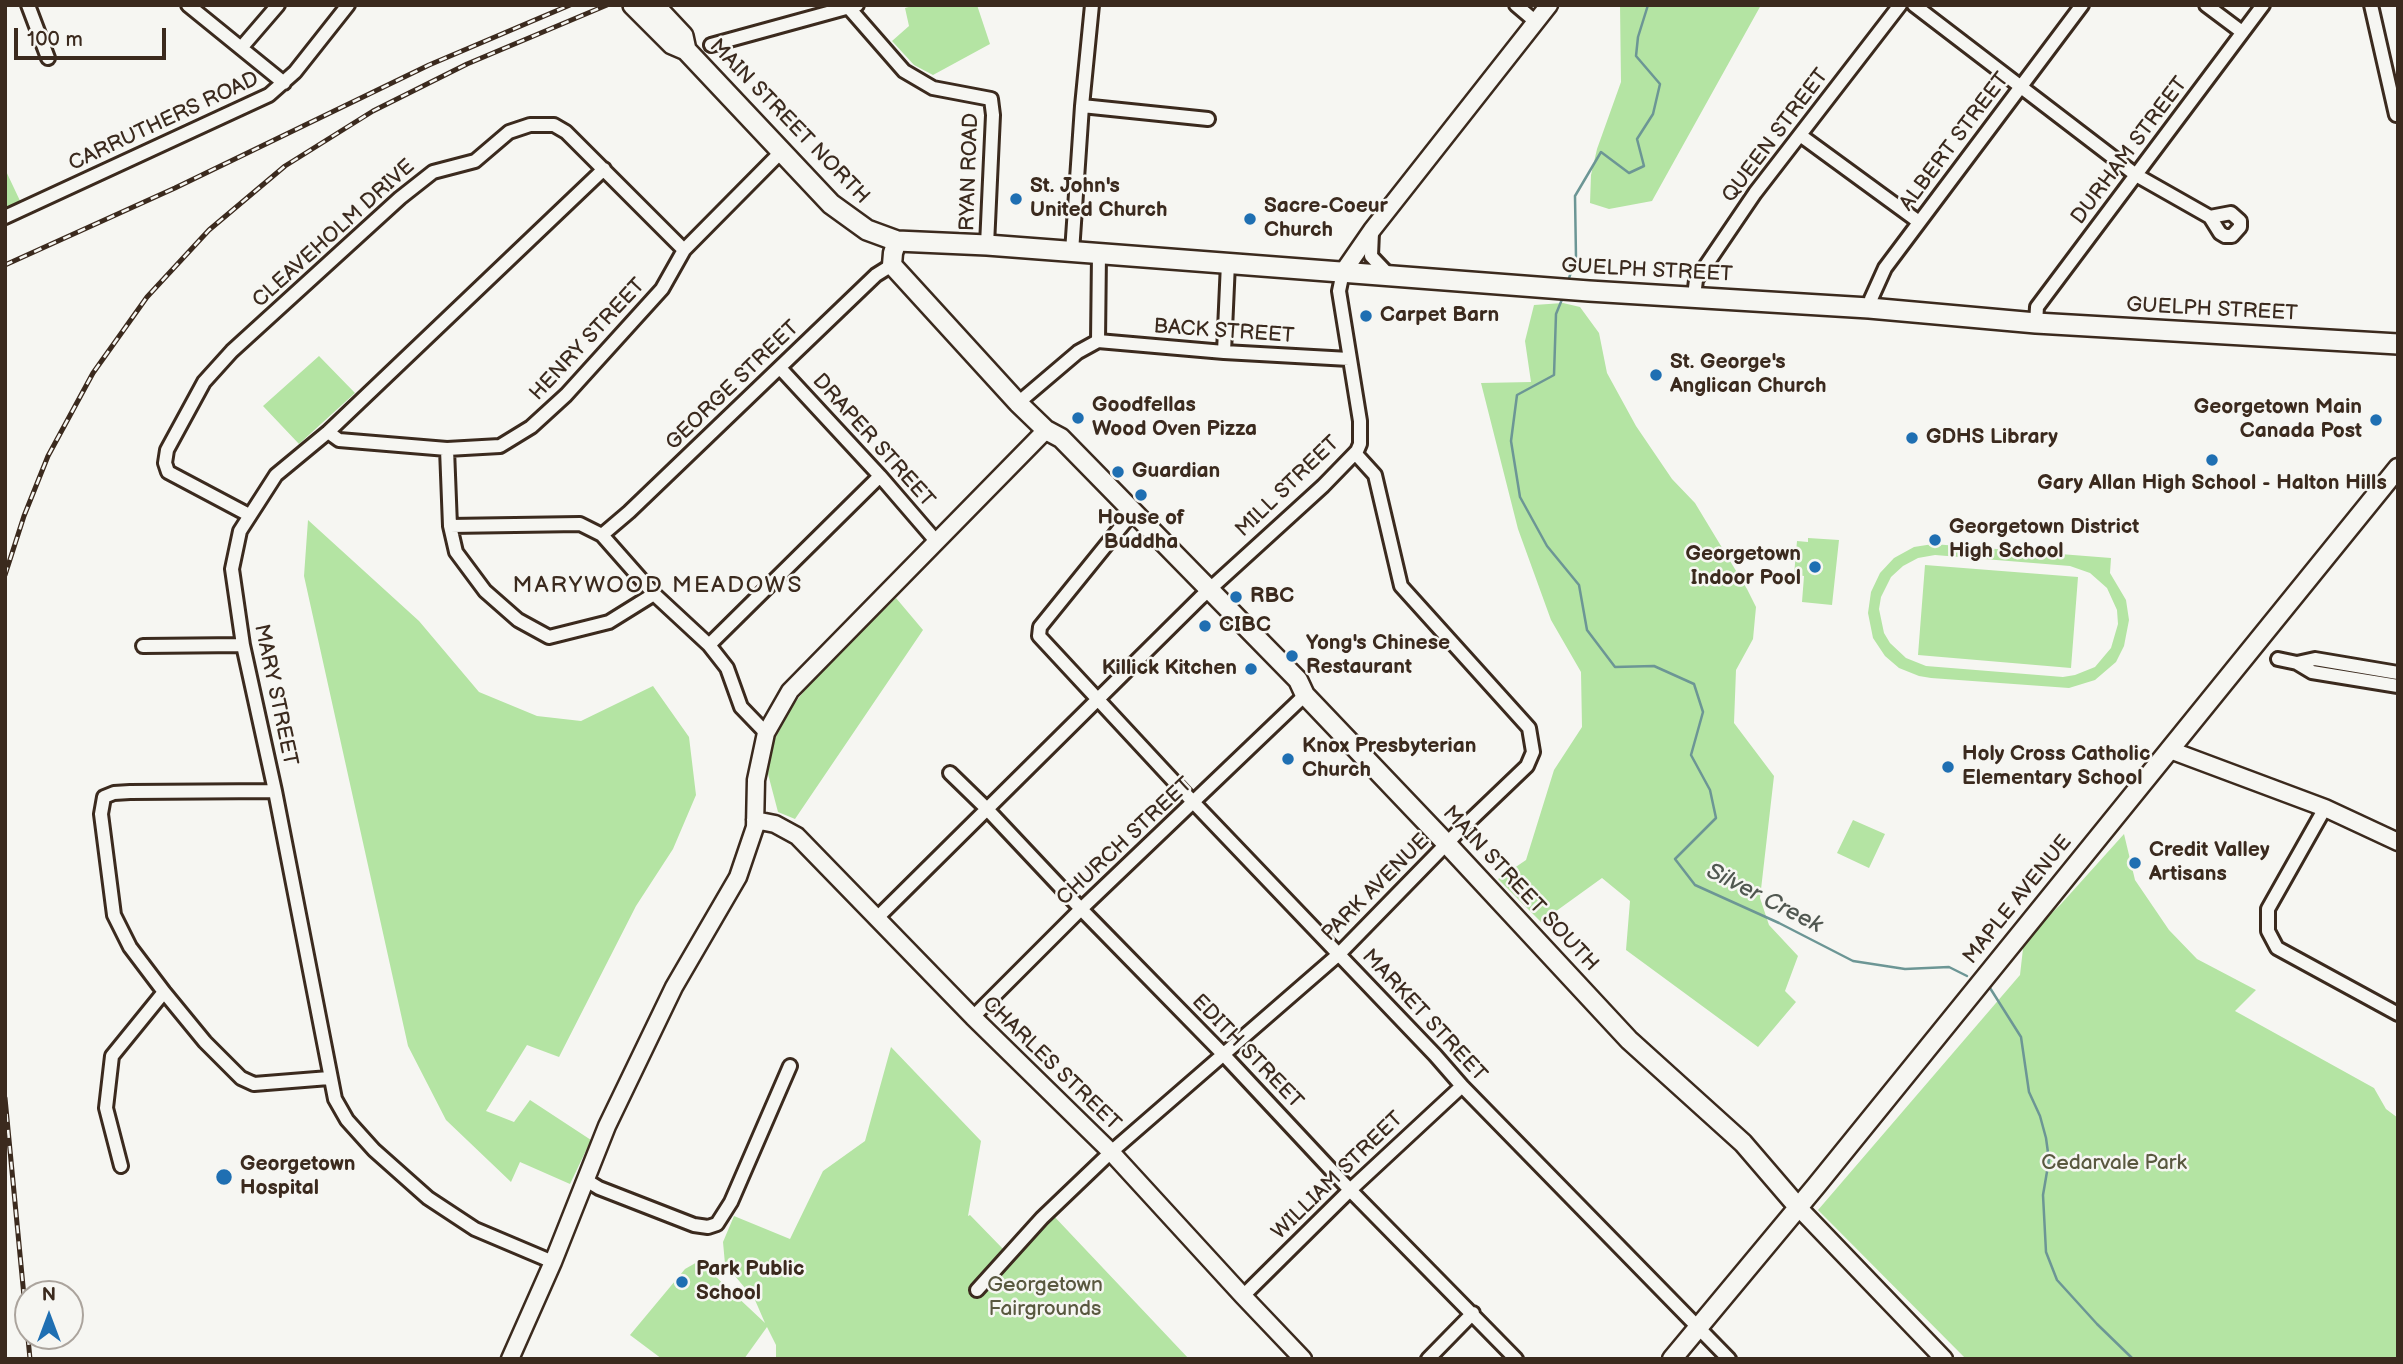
<!DOCTYPE html>
<html>
<head>
<meta charset="utf-8">
<style>
	body { margin:0 }
	#map { position:relative; width:2403px; height:1364px; overflow:hidden; background:#f6f6f2; font-family:"Balsamiq Sans",sans-serif }
	canvas { display:block }
	.frame { position:absolute; inset:0; border:7px solid #3b2a1e; pointer-events:none }
	.north { position:absolute; left:14px; top:1280px; width:70px; height:70px; box-sizing:border-box; background:#f6f6f2; border:2px solid #aba49d; border-radius:50%; rotate:0deg; font-size:19px; font-weight:700; line-height:28px; text-align:center; color:#3b2a1e }
	.north::after { content:''; display:block; margin:auto; width:24px; height:32px; background:#1f6fb2; clip-path:polygon(50% 0,100% 100%,50% 72%,0 100%) }
	.scale { position:absolute; left:14px; top:28px; width:152px; height:32px; box-sizing:border-box; border:4px solid #3b2a1e; border-top:0; padding-left:9px; font-size:21px; line-height:24px; white-space:nowrap; color:#3b2a1e; -webkit-text-stroke:5px #f6f6f2; paint-order:stroke }
</style>
</head>
<body>
<div id="map">
<canvas width="2403" height="1364"></canvas>
<div class="frame"></div>
<div class="north">N</div>
<div class="scale">100 m</div>
</div>
<script>
const g = document.querySelector('canvas').getContext('2d');
g.lineJoin = 'round';
function paint(path, color) {
  g.fillStyle = color;
  g.fill(path, 'evenodd');
}
function shape(rows) {
  const path = new Path2D();
  for (const r of rows) {
    path.moveTo(r[0], r[1]);
    for (let i = 2; i < r.length; i += 2) path.lineTo(r[i], r[i + 1]);
  }
  return path;
}
function trace(path, color, width, dash) {
  g.strokeStyle = color;
  g.lineWidth = width;
  g.lineCap = dash ? 'butt' : 'round';
  g.setLineDash(dash || []);
  g.stroke(path);
}
function write(font, color, halo, rows, align = 'center') {
  g.font = font + ' "Balsamiq Sans",sans-serif';
  g.lineWidth = 5;
  g.setLineDash([]);
  g.textBaseline = 'middle';
  g.strokeStyle = halo;
  g.fillStyle = color;
  for (const [text, x, y, turn = 0] of rows) {
    g.save();
    g.translate(x, y);
    g.rotate((+turn || 0) * Math.PI / 180);
    g.textAlign = isNaN(turn) ? turn : align;
    if (halo) g.strokeText(text, 0, 0);
    g.fillText(text, 0, 0);
    g.restore();
  }
}
paint(shape([
	[916,5,977,5,990,44,933,75,914,65,892,41,909,26,905,8],
	[1620,5,1761,5,1652,201,1609,209,1590,203,1591,175,1597,149,1621,82],
	[5,169,22,205,5,212],
	[1563,303,1580,307,1599,333,1607,373,1636,426,1672,479,1695,503,1747,589,1756,607,1753,639,1736,670,1734,723,1774,776,1760,898,1769,925,1798,956,1785,991,1796,1002,1758,1047,1626,950,1630,901,1602,878,1541,922,1498,879,1526,860,1554,770,1582,727,1581,672,1551,620,1518,529,1481,383,1531,382,1525,341,1534,305],
	[319,356,355,393,299,444,263,406],
	[308,520,419,621,479,692,537,716,581,721,653,686,689,737,696,795,673,849,636,906,559,1057,527,1045,486,1111,514,1122,530,1100,591,1140,570,1184,520,1162,511,1182,446,1120,408,1046,304,576],
	[1808,538,1839,540,1832,605,1802,602,1804,576,1794,575,1797,541,1808,542],
	[1933,544,2111,558,2110,573,2126,600,2129,620,2124,646,2116,662,2095,680,2069,688,1931,678,1919,676,1899,668,1885,656,1873,638,1868,613,1871,592,1880,573,1894,558,1914,547],
	[1935,555,2070,566,2090,573,2107,588,2117,610,2118,624,2111,648,2095,667,2075,675,2063,677,1926,666,1906,658,1890,643,1884,633,1879,609,1881,597,1891,577,1903,566,1918,558],
	[1925,565,2078,577,2071,668,1918,655],
	[896,598,923,630,795,819,778,812,768,774,771,746,793,705,818,674],
	[1853,820,1885,834,1869,868,1837,853],
	[2124,834,2135,880,2169,930,2197,959,2256,990,2235,1011,2374,1088,2386,1109,2398,1118,2398,1359,1966,1359,1818,1210,2020,975,2024,940,2061,904],
	[891,1047,981,1141,968,1216,970,1215,1005,1251,1051,1213,1189,1359,776,1359,776,1345,767,1327,744,1359,662,1359,630,1335,685,1269,699,1261,765,1323,755,1300,725,1264,723,1242,734,1216,790,1239,823,1171,865,1141]
]), '#b4e4a3');
trace(shape([
	[1568,281,1576,258,1575,196,1601,152,1629,173,1644,166,1637,139,1653,114,1660,84,1636,56,1638,37,1648,5],
	[1563,297,1556,314,1554,375,1517,395,1511,441,1520,497,1547,546,1579,585,1587,630,1615,667,1654,666,1694,684,1703,712,1691,755,1710,790,1716,818,1675,859,1695,885,1779,923,1853,961,1905,969,1949,967,1967,976],
	[1990,988,2021,1037,2029,1092,2040,1116,2046,1138,2049,1160,2043,1195,2046,1252,2057,1280,2097,1324,2133,1359]
]), '#6c9695', 2.5);
const minor = shape([
	[28,5,48,58],
	[188,5,284,83],
	[1516,5,1536,22],
	[1914,5,2136,175,2210,217,2220,233,2225,236,2232,236,2240,227,2240,221,2231,213,2210,217],
	[2206,5,2242,32],
	[2371,5,2396,115],
	[849,8,904,71,933,88,991,99,993,115,987,245],
	[711,45,857,5],
	[241,48,278,5],
	[1082,106,1208,119],
	[1800,135,1919,222],
	[5,217,269,95,295,72,348,5],
	[1372,232,1371,256,1388,274],
	[1072,252,1082,106,1092,5],
	[1694,296,1696,280,1755,193,1900,5],
	[1869,308,1871,299,1885,268,2082,5],
	[2036,323,2037,307,2263,5],
	[1098,341,1224,352,1349,359],
	[1098,341,1099,254],
	[1224,352,1228,263],
	[780,368,880,476,936,541],
	[1018,403,1078,352,1098,341],
	[328,432,339,440,447,449,500,446,531,427,566,395,662,289,684,250,782,151],
	[447,449,450,526,456,552,485,591,518,620,549,637,609,622,654,594],
	[1133,512,1040,627,1039,636,1194,803,1435,1055,1462,1086,1729,1359],
	[249,515,168,472,165,463,167,450,204,382,232,351,400,198,433,172,475,161,509,132,530,125,554,125,566,132,684,250],
	[450,526,580,524,602,535,654,594,709,645,727,668,741,707,766,733],
	[602,535,629,512,876,275,892,265],
	[709,645,880,476],
	[143,646,243,645],
	[2278,659,2297,663,2312,672,2398,686],
	[2297,663,2315,659,2398,673],
	[950,773,986,808,1081,909,1223,1054,1350,1190,1516,1359],
	[275,791,130,792,114,793,104,797,101,814,114,915,130,947,164,992,205,1042,241,1078,254,1084,329,1078],
	[2325,808,2268,909,2268,931,2277,948,2398,1014],
	[878,917,1200,598,1323,486,1357,451,1360,444,1360,421,1339,291,1343,272],
	[973,1017,1081,909,1305,695],
	[121,1166,106,1108,112,1056,164,992],
	[586,1180,599,1188,694,1225,708,1227,717,1224,731,1202,790,1066],
	[553,1262,475,1229,428,1198,374,1150,347,1120,335,1099,275,791,243,645,232,569,240,531,276,475,328,432,604,169],
	[977,1290,1042,1218,1111,1152,1339,954,1457,833,1527,766,1533,752,1529,728,1401,586,1375,475,1355,453],
	[1243,1296,1350,1190,1462,1086],
	[1428,1359,1473,1313]
]);
const tertiary = shape([
	[1343,272,1372,230,1549,5],
	[2170,750,2325,808,2398,842],
	[755,820,775,824,797,836,973,1017,1111,1152,1243,1296,1303,1359],
	[1798,1207,1944,1359],
	[510,1359,553,1262,607,1126,674,987,738,877,755,827,756,780,766,733,790,691,1046,430]
]);
const secondary = shape([
	[897,241,893,253,892,265,1018,403,1046,430,1061,438,1298,680,1305,695,1446,843,1629,1040,1743,1143,1798,1207],
	[1672,1359,1816,1186,2398,468]
]);
const primary = shape([
	[633,5,672,44,686,50,831,204,867,230,897,241,987,245,1589,291,1869,308,2036,323,2398,344],
	[654,5,683,36,686,50]
]);
trace(minor, '#3b2a1e', 18);
trace(tertiary, '#3b2a1e', 21);
trace(secondary, '#3b2a1e', 23);
trace(primary, '#3b2a1e', 24);
trace(minor, '#f6f6f2', 12);
trace(tertiary, '#f6f6f2', 16);
trace(secondary, '#f6f6f2', 18);
trace(primary, '#f6f6f2', 19);
const rail = shape([
	[5,265,175,188,429,65,570,5],
	[5,575,24,516,48,456,93,373,147,297,209,230,285,166,373,111,467,64,607,5],
	[5,1098,30,1359]
]);
trace(rail, '#3b2a1e', 5);
trace(rail, '#f6f6f2', 2.5, [8]);
for (const [x, y, r, color] of [
	[1016,199,7,"#1f6fb2"],
	[1250,219,7,"#1f6fb2"],
	[1366,316,7,"#1f6fb2"],
	[1656,375,7,"#1f6fb2"],
	[1078,418,7,"#1f6fb2"],
	[2376,420,7,"#1f6fb2"],
	[1912,438,7,"#1f6fb2"],
	[2212,460,7,"#1f6fb2"],
	[1118,472,7,"#1f6fb2"],
	[1141,495,7,"#1f6fb2"],
	[1935,540,7,"#1f6fb2"],
	[1815,567,7,"#1f6fb2"],
	[1236,597,7,"#1f6fb2"],
	[1205,626,7,"#1f6fb2"],
	[1292,656,7,"#1f6fb2"],
	[1251,669,7,"#1f6fb2"],
	[1288,759,7,"#1f6fb2"],
	[1948,767,7,"#1f6fb2"],
	[2135,863,7,"#1f6fb2"],
	[224,1177,9,"#1f6fb2"],
	[682,1282,7,"#1f6fb2"]
]) {
  const dot = new Path2D();
  dot.arc(x, y, r, 0, 2 * Math.PI);
  g.fillStyle = color;
  g.fill(dot);
  trace(dot, '#f6f6f2', 2.5);
}
write('21px', '#3b2a1e', '#f6f6f2', [
	["CARRUTHERS ROAD",164,122,-25],
	["MAIN STREET NORTH",789,122,46],
	["QUEEN STREET",1776,136,-53],
	["ALBERT STREET",1955,142,-53],
	["DURHAM STREET",2130,151,-53],
	["RYAN ROAD",970,172,-88],
	["CLEAVEHOLM DRIVE",334,234,-42],
	["GUELPH STREET",1647,271,3],
	["GUELPH STREET",2212,310,3],
	["BACK STREET",1224,332,4],
	["HENRY STREET",588,340,-47],
	["GEORGE STREET",733,386,-44],
	["DRAPER STREET",873,441,48],
	["MILL STREET",1288,487,-44],
	["MARY STREET",275,695,78],
	["CHURCH STREET",1125,842,-43],
	["PARK AVENUE",1376,888,-45],
	["MAIN STREET SOUTH",1520,889,47],
	["MAPLE AVENUE",2018,900,-51],
	["MARKET STREET",1424,1016,47],
	["EDITH STREET",1247,1052,46],
	["CHARLES STREET",1051,1064,44],
	["WILLIAM STREET",1338,1176,-44]
]);
write('bold 21px', '#3b2a1e', '#f6f6f2', [
	["St. John's",1030,187],
	["United Church",1030,211],
	["Sacre-Coeur",1264,207],
	["Church",1264,231],
	["Carpet Barn",1380,316],
	["St. George's",1670,363],
	["Anglican Church",1670,387],
	["Goodfellas",1092,406],
	["Wood Oven Pizza",1092,430],
	["Georgetown Main",2362,408,"right"],
	["Canada Post",2362,432,"right"],
	["GDHS Library",1926,438],
	["Guardian",1132,472],
	["Gary Allan High School - Halton Hills",2212,484,"center"],
	["House of",1141,519,"center"],
	["Buddha",1141,543,"center"],
	["Georgetown District",1949,528],
	["High School",1949,552],
	["Georgetown",1801,555,"right"],
	["Indoor Pool",1801,579,"right"],
	["RBC",1250,597],
	["CIBC",1219,626],
	["Yong's Chinese",1306,644],
	["Restaurant",1306,668],
	["Killick Kitchen",1237,669,"right"],
	["Knox Presbyterian",1302,747],
	["Church",1302,771],
	["Holy Cross Catholic",1962,755],
	["Elementary School",1962,779],
	["Credit Valley",2149,851],
	["Artisans",2149,875],
	["Georgetown",240,1165],
	["Hospital",240,1189],
	["Park Public",696,1270],
	["School",696,1294]
], 'left');
write('21px', '#59583f', '#f6f6f2', [
	["Cedarvale Park",2114,1164],
	["Georgetown",1045,1286],
	["Fairgrounds",1045,1310]
]);
g.letterSpacing = '2px';
write('23px', '#3b2a1e', '#f6f6f2', [
	["MARYWOOD MEADOWS",658,586]
]);
g.letterSpacing = '0px';
write('italic 23px', '#505750', '#f6f6f2', [
	["Silver Creek",1764,899,27]
]);
</script>
</body>
</html>
